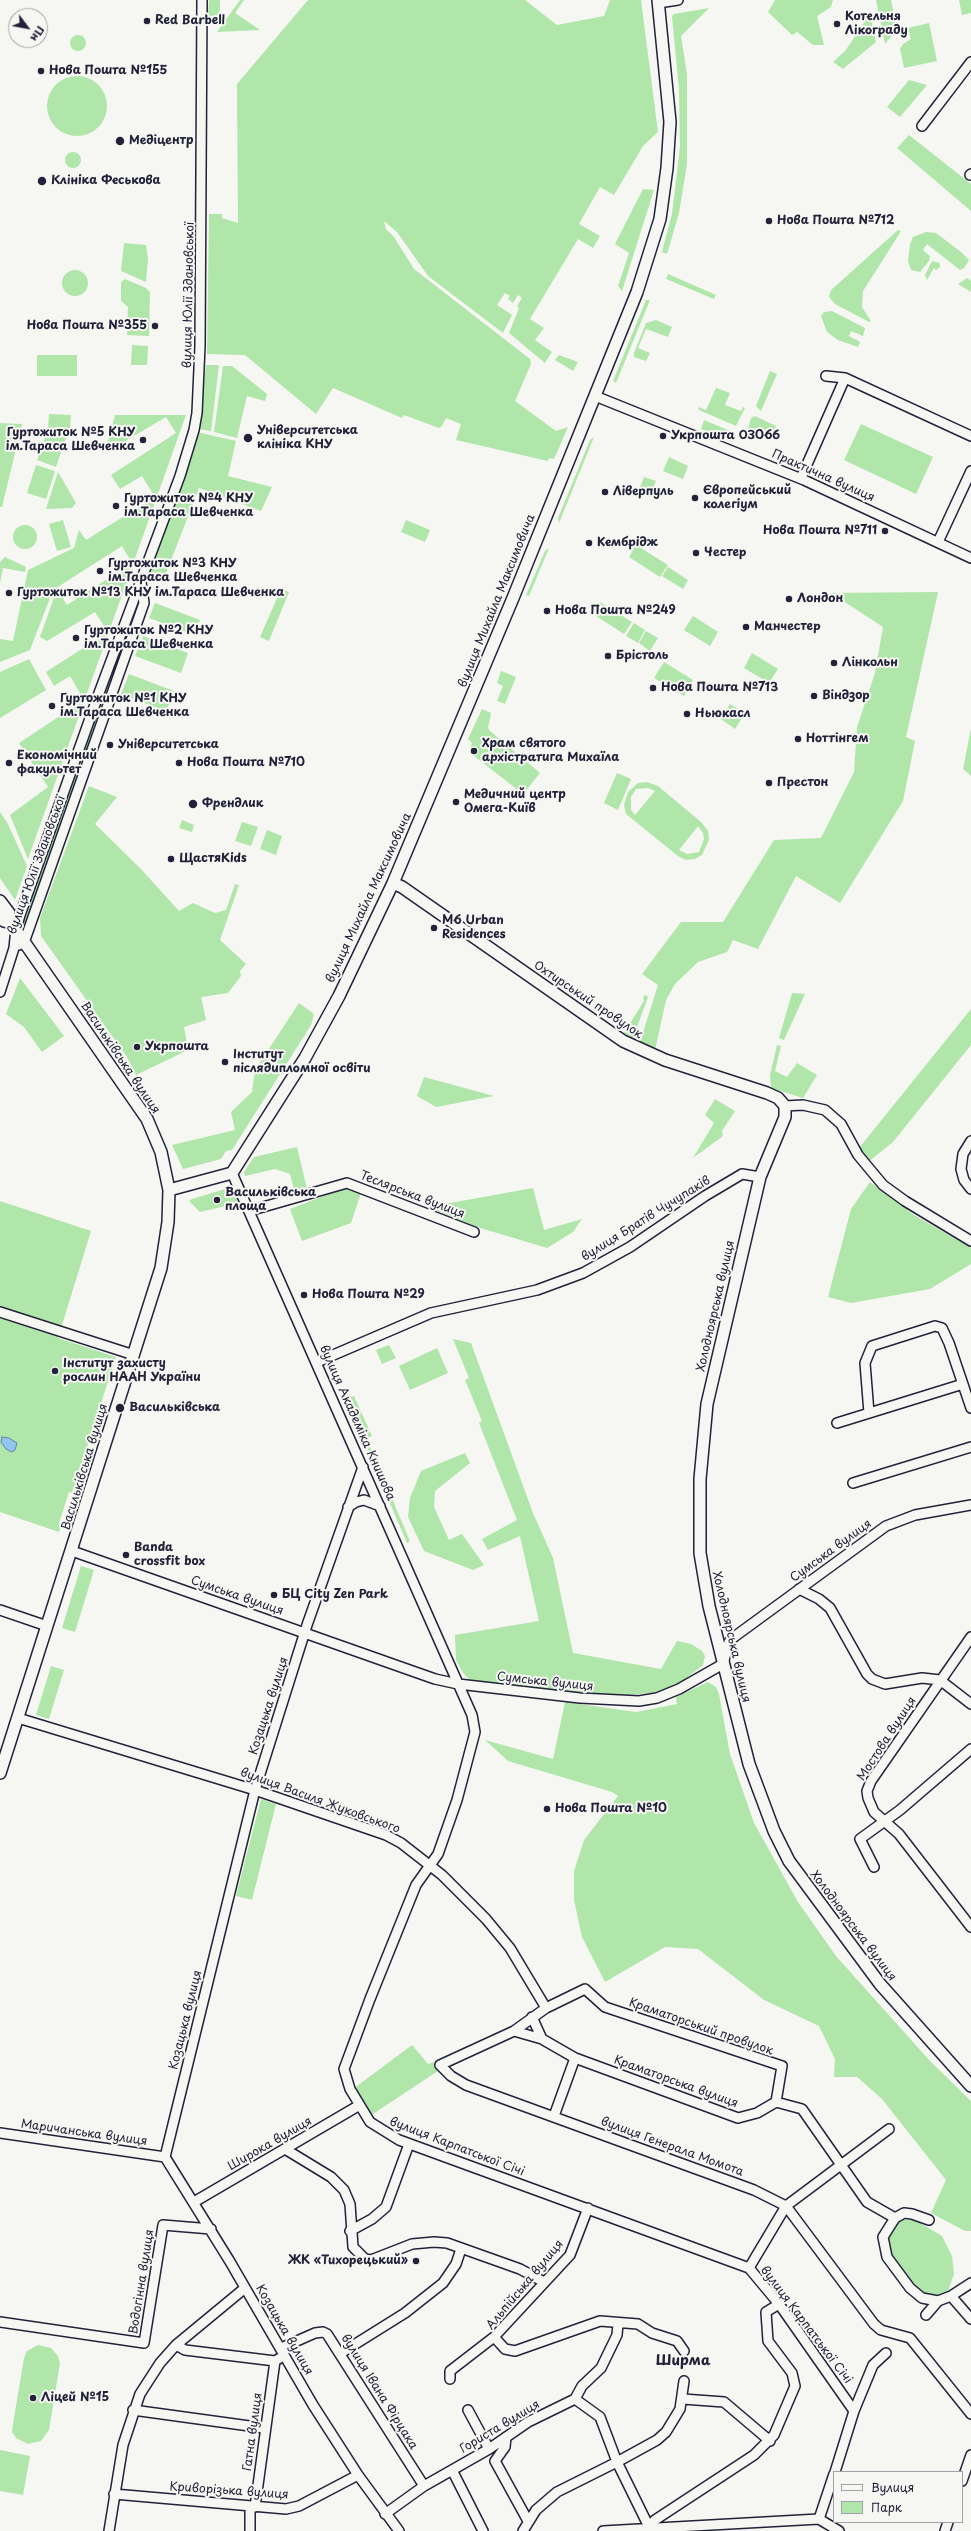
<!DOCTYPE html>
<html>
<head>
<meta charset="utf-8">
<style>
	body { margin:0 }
	#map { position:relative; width:971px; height:2531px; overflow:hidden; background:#f6f6f2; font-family:"Playpen Sans",sans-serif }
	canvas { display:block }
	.legend { position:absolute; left:833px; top:2471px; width:130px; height:52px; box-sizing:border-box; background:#f6f6f2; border:1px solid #a1a1a9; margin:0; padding:5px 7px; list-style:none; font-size:12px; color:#22223b }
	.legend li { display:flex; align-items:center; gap:8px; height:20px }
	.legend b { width:20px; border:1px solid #a1a1a9 }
	.north { position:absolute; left:8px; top:8px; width:40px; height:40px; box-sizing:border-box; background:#f6f6f2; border:1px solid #a1a1a9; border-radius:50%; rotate:122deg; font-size:11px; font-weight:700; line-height:16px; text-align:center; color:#22223b }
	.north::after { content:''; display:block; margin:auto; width:14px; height:18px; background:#22223b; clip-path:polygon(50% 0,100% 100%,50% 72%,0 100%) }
</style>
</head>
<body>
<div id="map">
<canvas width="971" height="2531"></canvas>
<ul class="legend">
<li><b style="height:5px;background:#f6f6f2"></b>Вулиця</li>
<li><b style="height:11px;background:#b0e6a9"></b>Парк</li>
</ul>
<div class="north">Пн</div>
</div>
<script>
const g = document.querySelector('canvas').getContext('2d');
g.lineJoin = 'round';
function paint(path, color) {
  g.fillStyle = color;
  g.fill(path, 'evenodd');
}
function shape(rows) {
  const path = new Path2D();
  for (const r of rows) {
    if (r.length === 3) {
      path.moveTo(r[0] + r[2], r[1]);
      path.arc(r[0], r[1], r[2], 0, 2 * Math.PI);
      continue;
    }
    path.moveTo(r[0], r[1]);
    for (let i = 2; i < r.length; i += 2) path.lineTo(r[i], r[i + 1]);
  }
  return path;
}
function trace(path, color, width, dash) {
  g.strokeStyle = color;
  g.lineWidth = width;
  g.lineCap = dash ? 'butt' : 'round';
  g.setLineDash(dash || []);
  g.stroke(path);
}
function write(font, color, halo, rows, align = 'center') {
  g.font = font + ' "Playpen Sans",sans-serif';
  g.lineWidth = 4;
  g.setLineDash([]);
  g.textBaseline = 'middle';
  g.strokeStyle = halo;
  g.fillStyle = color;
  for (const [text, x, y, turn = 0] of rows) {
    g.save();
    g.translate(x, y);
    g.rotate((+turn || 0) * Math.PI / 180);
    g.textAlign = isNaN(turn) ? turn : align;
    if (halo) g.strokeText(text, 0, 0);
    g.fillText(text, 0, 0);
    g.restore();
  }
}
paint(shape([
	[209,0,220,0,220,10,216,17,208,17],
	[240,0,244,0,235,13,260,30,217,32],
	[308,0,525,0,557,25,604,16,610,0,641,0,658,132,643,146,614,195,600,187,579,224,600,236,593,248,578,239,530,319,544,328,535,340,552,352,545,363,509,333,519,308,517,306,522,298,518,295,513,303,508,299,510,296,505,293,497,305,512,315,503,333,428,276,397,232,384,221,386,229,394,237,414,269,530,359,531,364,515,401,556,431,568,427,554,459,549,458,548,461,456,440,461,424,446,418,442,426,439,428,404,415,402,418,333,388,316,414,245,355,207,354,209,214,222,214,222,218,238,223,237,84],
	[775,0,833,0,831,7,817,16,824,45,813,45,797,32,792,35,768,12],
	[876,0,891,0,897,29,885,44],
	[959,0,971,0,971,13,962,15],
	[709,8,681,36,687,74,687,164,679,213,667,254,662,252,672,214,680,147,679,90,672,16,674,14],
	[870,14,876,42,843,69,833,62,845,51],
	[929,23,937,61,904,68,900,49,903,44,911,39,908,28],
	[78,43,8],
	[77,106,30],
	[909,80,927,85,900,117,887,107],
	[909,135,971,184,971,211,897,148],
	[73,160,8],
	[643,189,654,190,622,291,618,286,629,253,615,244],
	[898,230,901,231,898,236,863,291,862,307,871,321,869,322,835,304,829,297,831,290],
	[926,232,936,233,961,252,969,260,964,268,960,270,927,244,923,250,930,256,929,261,920,272,911,270,908,261,910,244,913,237],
	[124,243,146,245,148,259,146,282,121,271],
	[932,261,940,263,940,267,936,270,934,268,927,280,925,275],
	[75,283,13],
	[668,274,716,295,714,299,666,279],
	[967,278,971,281,971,292,958,284],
	[125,279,146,288,150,292,149,336,127,335,128,307,121,301,121,282],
	[646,300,650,300,616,383,613,381],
	[832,311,865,328,863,336,851,331,849,336,860,342,858,347,838,340,827,332,821,316,824,312],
	[656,320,672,327,668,337,646,329,638,348,650,353,646,361,634,357,634,353,646,323],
	[132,345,148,346,147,365,131,365],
	[37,355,77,355,77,376,37,376],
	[559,355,578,362,573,371,555,360],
	[206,365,219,365,211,431,198,429],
	[223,366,232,366,267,394,265,401,247,396,237,438,214,432],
	[770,371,777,374,761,411,756,406],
	[716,388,730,393,725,405,741,411,743,407,745,408,736,426,699,410,698,407,706,410],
	[49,414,71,415,70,430,48,429],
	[115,415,186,415,28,859,10,815,48,787,19,743,84,700,70,676,54,686,46,672,108,632,95,612,47,641,40,637,56,592,60,594,67,605,132,563,122,546,53,590,30,650,0,662,0,639,13,641,28,570,74,548,79,530,86,540,155,497,142,476,120,489,111,475,176,433,166,417,105,453],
	[755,416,776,426,772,438,768,439,748,429,751,418],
	[704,420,735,433,731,442,701,429],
	[0,423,22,424,2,507,0,507],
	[861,424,933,457,916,494,844,460],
	[47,432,66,438,56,467,37,460],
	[197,432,236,441,228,476,272,487,261,511,199,488,163,581,148,570],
	[594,437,559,523,558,518,590,440],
	[669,457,688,466,683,479,663,471],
	[36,465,55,471,46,499,27,493],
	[58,472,76,503,72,508,46,509],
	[644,477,656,481,649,497,638,493],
	[63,520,71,547,57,551,49,524],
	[406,520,430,530,425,542,401,532],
	[25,537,12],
	[636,545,668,565,660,577,629,557],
	[549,548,529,596,526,595,545,551],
	[5,557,26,567,25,572,3,568,0,583,0,562],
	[668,567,688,580,683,589,662,576],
	[281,589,289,592,269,641,260,637],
	[938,592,906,737,915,741,903,801,840,903,796,876,758,949,733,940,727,952,698,962,675,984,666,1000,655,1050,640,1042,658,985,642,974,681,922,723,922,774,840,821,838,854,772,857,727,875,673,883,627,831,593],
	[600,602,632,622,624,634,593,614],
	[155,603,200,620,194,635,149,618],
	[693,616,718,632,710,646,684,630],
	[634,623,645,630,638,643,626,636],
	[127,624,132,626,25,924,22,924],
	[646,631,658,638,650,651,639,643],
	[143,636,188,653,181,673,135,656],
	[752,653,778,669,769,683,744,668],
	[29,659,46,690,0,718,0,672],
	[664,662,693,680,684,696,654,678],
	[501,671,516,677,505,704,497,701,503,686,497,683],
	[129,674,174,691,166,711,121,694],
	[730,704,745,713,735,729,721,719],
	[482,709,491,713,488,728,490,731,540,773,523,794,469,752,472,743,468,739],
	[971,728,971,776,963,769],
	[617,773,631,779,618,810,604,803],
	[647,782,658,786,701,822,708,831,709,840,702,855,695,859,686,860,678,856,626,814,624,805,628,792,638,783],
	[648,788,655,791,635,815,631,810,631,797,636,789],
	[698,826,703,833,704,839,699,852,687,854,679,850],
	[89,786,117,797,95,824,141,869,179,911,193,903,215,913,226,910,235,884,239,885,220,940,246,964,240,971,241,976,228,993,201,997,206,1020,184,1027,188,1050,136,1075,127,1057,41,936,40,918],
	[0,812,7,822,27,866,15,900,0,878],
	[182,820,194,825,192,832,179,828],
	[242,822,258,827,251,846,235,841],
	[267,830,282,836,276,855,260,849],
	[20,978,64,1036,42,1052,24,1027,6,1014],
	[792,993,805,994,784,1040,779,1038],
	[646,995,648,997,633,1038,624,1033,644,1001,643,997],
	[299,1003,314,1014,311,1025,232,1150,226,1151,221,1159,183,1169,172,1145,235,1130,231,1112,252,1092,255,1070],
	[971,1009,971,1045,893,1142,868,1162,859,1148],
	[777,1045,781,1046,775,1071,787,1077,797,1063,817,1075,803,1098,771,1088,770,1075],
	[424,1077,494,1096,436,1107,417,1096],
	[715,1099,735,1111,722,1131,723,1136,693,1158,714,1123,705,1115],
	[297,1147,308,1193,296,1196,290,1174,275,1169,245,1176,244,1172,254,1157],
	[870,1182,914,1215,971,1248,971,1264,930,1289,851,1303,828,1297,851,1209],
	[232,1187,238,1203,200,1212,189,1201,192,1199],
	[347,1187,361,1193,351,1223,302,1241,290,1209],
	[533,1188,544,1230,582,1219,573,1232,547,1248,477,1227,428,1207],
	[0,1201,91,1231,58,1338,116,1357,72,1493,69,1492,59,1523,62,1524,59,1532,0,1512],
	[453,1339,471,1343,533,1513,553,1558,573,1653,661,1669,677,1641,691,1644,702,1651,705,1656,703,1665,676,1686,653,1693,615,1696,486,1683,469,1679,463,1673,456,1660,455,1635,539,1621,520,1536,488,1550,482,1539,517,1520,479,1423,482,1421,465,1380,469,1378],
	[389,1345,396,1358,382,1364,376,1350],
	[437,1348,448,1373,410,1390,399,1366],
	[348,1395,410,1541,407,1543,344,1396],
	[354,1396,372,1436,368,1438,350,1397],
	[465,1453,470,1463,435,1491,434,1507,449,1540,462,1534,484,1565,473,1570,424,1551,408,1517,410,1498,421,1471],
	[81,1566,94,1570,75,1632,62,1628],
	[51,1666,64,1670,49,1719,36,1715],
	[708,1682,716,1687,719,1694,730,1754,754,1823,798,1902,836,1956,930,2061,971,2101,971,2231,965,2231,931,2213,946,2180,882,2099,857,2077,834,2077,835,2059,819,2026,764,2000,698,1949,665,1947,605,1982,582,1937,574,1900,574,1871,584,1840,618,1796,612,1792,508,1761,485,1740,553,1759,565,1702,636,1712,677,1704,676,1697],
	[261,1799,276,1804,252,1900,236,1896],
	[412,2045,428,2064,434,2062,438,2071,370,2116,353,2089],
	[900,2220,915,2220,942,2236,952,2256,954,2274,948,2291,941,2298,926,2296,917,2291,888,2251,888,2235],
	[38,2345,51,2348,58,2356,60,2363,49,2430,41,2441,28,2444,16,2438,12,2432,13,2424,24,2358,27,2351],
	[0,2450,30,2456,23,2495,0,2491]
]), '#b0e6a9');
const water = shape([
	[2,1437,9,1438,17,1443,15,1450,12,1452,6,1449,1,1442,2,1437]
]);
paint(water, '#91c6ef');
trace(water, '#6584a7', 1);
const minor = shape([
	[658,3,678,0],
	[922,126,971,62],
	[970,175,971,174],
	[826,376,845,378,971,436],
	[595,396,804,480,971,558],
	[801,478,845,378],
	[938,542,971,471],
	[19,945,26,937,144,603,141,582],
	[0,992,14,948,16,929,20,915,99,693,180,476,194,430,197,413,200,346,202,0],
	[785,1106,803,1105,825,1110,841,1124,858,1155,883,1185,905,1201,971,1241],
	[971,1141,963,1154,961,1169,964,1180,971,1189],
	[232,1173,472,1715,475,1732,457,1800,438,1854,416,1885,370,1999,344,2069,350,2089,370,2122,399,2140,749,2268,779,2304,854,2411],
	[249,1211,347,1183,474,1232],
	[0,1312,134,1355],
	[317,1362,431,1313,537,1290,583,1273,630,1247,705,1196,742,1174,760,1177],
	[869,1413,865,1363,872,1346,935,1326,942,1328,949,1343,971,1408],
	[837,1423,963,1384],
	[363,1467,307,1625,255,1790,165,2157,229,2260,313,2405,358,2475,399,2531],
	[853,1483,971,1447],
	[348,1507,356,1502,364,1500,380,1506],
	[72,1551,435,1679,458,1684,580,1698,639,1701,657,1698,679,1689,723,1664,729,1642,734,1637,886,1526,915,1515,971,1505],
	[799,1589,819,1599,830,1608,867,1674,872,1679,885,1684,922,1678,940,1680,971,1704],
	[0,1610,47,1626],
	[971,1637,871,1781,867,1791,868,1798,874,1812,899,1834,971,1927],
	[18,1718,255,1790,386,1835,401,1843,442,1875,486,1919,510,1948,546,2008],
	[874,1867,860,1839,900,1810,971,1749],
	[532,2017,542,2039,575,2058,738,2118,757,2113,776,2102,802,2109,867,2202,895,2218],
	[514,2031,542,2039],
	[776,2102,782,2066,605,2007,585,1989,546,2008,514,2031,440,2065,451,2076,466,2085,754,2190,786,2206,874,2324,881,2330,910,2338,971,2414],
	[554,2116,575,2058],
	[0,2133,165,2157],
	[285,2149,331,2177,344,2190,350,2204,353,2247,365,2259,371,2260,412,2244,434,2242,447,2243,520,2269,544,2282],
	[194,2202,358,2106],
	[588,2208,570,2255,494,2337,505,2349,515,2351,600,2321,638,2324,652,2333,677,2341,684,2351],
	[929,2220,912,2214,904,2213,895,2218,883,2237,887,2257,910,2288,922,2298,938,2301,951,2296,971,2319],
	[350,2231,372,2219,386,2207,409,2144],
	[749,2268,786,2206,889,2129],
	[951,2296,971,2283],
	[926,2315,938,2301],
	[0,2322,144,2343,163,2225,211,2229],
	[176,2345,185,2350,275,2361,280,2358],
	[281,2348,315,2333,323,2332,327,2334,424,2486],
	[341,2353,405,2313,443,2283,456,2264,461,2249],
	[450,2379,450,2371,494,2337],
	[575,2399,600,2417,617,2462,649,2527,655,2520,754,2455,774,2435,795,2386,792,2373,768,2341,766,2312,779,2304],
	[683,2399,724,2402,770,2441],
	[133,2410,264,2428],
	[468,2410,489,2449],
	[506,2437,505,2447,495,2461,528,2521],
	[452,2470,483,2531],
	[835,2472,854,2411,873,2365,886,2353],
	[962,2481,971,2455],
	[114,2494,286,2509,299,2506,358,2475],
	[255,2507,275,2361],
	[385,2514,424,2486,489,2449,528,2422,575,2399,582,2386,601,2368,617,2335,618,2324],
	[819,2519,834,2474],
	[819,2519,839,2531],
	[109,2531,123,2445,140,2394,160,2363,176,2345,245,2288],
	[250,2531,250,2506],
	[523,2531,536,2510,557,2492,617,2462,657,2440,666,2432,680,2409,684,2381],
	[603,2531,819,2519],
	[945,2531,948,2522]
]);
const major = shape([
	[393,883,402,887,623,1041,665,1060,767,1093,778,1098,785,1106,785,1117,760,1177,707,1404,700,1479,700,1553,709,1606,749,1764,774,1831,789,1861,880,1984,971,2086],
	[0,901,9,913,11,923,147,1119,161,1152,169,1190,168,1222,161,1268,0,1773],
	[0,915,4,921,11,923],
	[169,1190,232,1173,305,1058,339,996,393,883,513,598,637,292,660,219,667,168,670,122,658,0]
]);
trace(minor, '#22223b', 12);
trace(major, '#22223b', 14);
trace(minor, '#f6f6f2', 9);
trace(major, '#f6f6f2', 11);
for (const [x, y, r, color] of [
	[147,21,4,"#22223b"],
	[837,24,4,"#22223b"],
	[41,71,4,"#22223b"],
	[120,141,5,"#22223b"],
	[42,181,5,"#22223b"],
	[769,221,4,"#22223b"],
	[155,326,4,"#22223b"],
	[663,436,4,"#22223b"],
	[248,438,5,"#22223b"],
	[143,440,4,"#22223b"],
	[605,492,4,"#22223b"],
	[695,498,4,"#22223b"],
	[116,506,4,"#22223b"],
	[885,531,4,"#22223b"],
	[589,543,4,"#22223b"],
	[696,553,4,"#22223b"],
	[100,571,4,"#22223b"],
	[9,593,4,"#22223b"],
	[789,599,4,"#22223b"],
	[547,611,4,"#22223b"],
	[746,627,4,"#22223b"],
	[76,638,4,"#22223b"],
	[608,656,4,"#22223b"],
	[834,663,4,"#22223b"],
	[653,688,4,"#22223b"],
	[814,696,4,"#22223b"],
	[52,706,4,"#22223b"],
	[687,714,4,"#22223b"],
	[798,739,4,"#22223b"],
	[110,745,4,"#22223b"],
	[474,751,4,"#22223b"],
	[9,763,4,"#22223b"],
	[179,763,4,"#22223b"],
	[769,783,4,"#22223b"],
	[456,802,4,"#22223b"],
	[193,804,5,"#22223b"],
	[171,859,4,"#22223b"],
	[434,928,4,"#22223b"],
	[137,1047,4,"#22223b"],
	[225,1062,4,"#22223b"],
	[217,1200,4,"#22223b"],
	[304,1295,4,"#22223b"],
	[55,1371,4,"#22223b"],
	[120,1408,5,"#22223b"],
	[126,1555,4,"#22223b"],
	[274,1595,4,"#22223b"],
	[547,1809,4,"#22223b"],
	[416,2261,4,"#22223b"],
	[33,2398,4,"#22223b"]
]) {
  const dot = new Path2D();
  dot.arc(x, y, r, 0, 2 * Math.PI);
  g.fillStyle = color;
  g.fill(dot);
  trace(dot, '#f6f6f2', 1.5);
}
write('bold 12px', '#22223b', '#f6f6f2', [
	["Котельня",845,17],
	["Лікограду",845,31],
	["Red Barbell",155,21],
	["Нова Пошта №155",49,71],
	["Медіцентр",129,141],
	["Клініка Феськова",51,181],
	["Нова Пошта №712",777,221],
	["Нова Пошта №355",147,326,"right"],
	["Університетська",257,431],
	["клініка КНУ",257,445],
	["Гуртожиток №5 КНУ",135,433,"right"],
	["ім.Тараса Шевченка",135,447,"right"],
	["Укрпошта 03066",671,436],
	["Європейський",703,491],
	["колегіум",703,505],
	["Ліверпуль",613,492],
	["Гуртожиток №4 КНУ",124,499],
	["ім.Тараса Шевченка",124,513],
	["Нова Пошта №711",877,531,"right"],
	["Кембрідж",597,543],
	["Честер",704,553],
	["Гуртожиток №3 КНУ",108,564],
	["ім.Тараса Шевченка",108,578],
	["Гуртожиток №13 КНУ ім.Тараса Шевченка",17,593],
	["Лондон",797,599],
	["Нова Пошта №249",555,611],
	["Манчестер",754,627],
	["Гуртожиток №2 КНУ",84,631],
	["ім.Тараса Шевченка",84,645],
	["Брістоль",616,656],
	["Лінкольн",842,663],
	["Нова Пошта №713",661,688],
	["Віндзор",822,696],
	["Гуртожиток №1 КНУ",60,699],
	["ім.Тараса Шевченка",60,713],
	["Ньюкасл",695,714],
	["Ноттінгем",806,739],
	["Храм святого",482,744],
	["архістратига Михаїла",482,758],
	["Університетська",118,745],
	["Економічний",17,756],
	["факультет",17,770],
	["Нова Пошта №710",187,763],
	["Престон",777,783],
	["Медичний центр",464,795],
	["Омега-Київ",464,809],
	["Френдлик",202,804],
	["ЩастяKids",179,859],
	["M6 Urban",442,921],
	["Residences",442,935],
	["Укрпошта",145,1047],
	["Інститут",233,1055],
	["післядипломної освіти",233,1069],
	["Васильківська",225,1193],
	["площа",225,1207],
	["Нова Пошта №29",312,1295],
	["Інститут захисту",63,1364],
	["рослин НААН України",63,1378],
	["Васильківська",129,1408],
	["Banda",134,1548],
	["crossfit box",134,1562],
	["БЦ City Zen Park",282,1595],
	["Нова Пошта №10",555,1809],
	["ЖК «Тихорецький»",408,2261,"right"],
	["Ліцей №15",41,2398]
], 'left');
write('12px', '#22223b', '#f6f6f2', [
	["вулиця Юлії Здановської",189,295,-89],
	["Практична вулиця",823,476,24],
	["вулиця Михайла Максимовича",497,601,-68],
	["вулиця Юлії Здановської",37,865,-70],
	["вулиця Михайла Максимовича",369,898,-65],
	["Охтирський провулок",588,1000,34],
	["Васильківська вулиця",120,1058,56],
	["Теслярська вулиця",412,1195,21],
	["вулиця Братів Чучупаків",646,1219,-32],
	["Холодноярська вулиця",716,1306,-77],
	["вулиця Академіка Книшова",357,1423,66],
	["Васильківська вулиця",85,1467,-73],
	["Сумська вулиця",831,1551,-36],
	["Сумська вулиця",237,1596,19],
	["Холодноярська вулиця",731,1637,77],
	["Сумська вулиця",545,1682,6],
	["Козацька вулиця",269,1706,-72],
	["Мостова вулиця",887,1739,-57],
	["вулиця Василя Жуковського",320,1801,20],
	["Холодноярська вулиця",853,1926,53],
	["Козацька вулиця",186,2020,-76],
	["Краматорський провулок",701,2027,19],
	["Краматорська вулиця",676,2082,20],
	["Маричанська вулиця",84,2133,8],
	["Широка вулиця",270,2144,-30],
	["вулиця Карпатської Січі",457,2147,21],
	["вулиця Генерала Момота",672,2147,20],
	["Водогінна вулиця",142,2282,-81],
	["Альпійська вулиця",525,2285,-50],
	["вулиця Карпатської Січі",806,2325,53],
	["Козацька вулиця",284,2330,60],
	["вулиця Івана Фірцака",379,2392,58],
	["Гориста вулиця",500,2427,-31],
	["Гатна вулиця",253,2432,-82],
	["Криворізька вулиця",229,2491,4]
]);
write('bold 14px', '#22223b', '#f6f6f2', [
	["Ширма",683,2361]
]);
</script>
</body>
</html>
